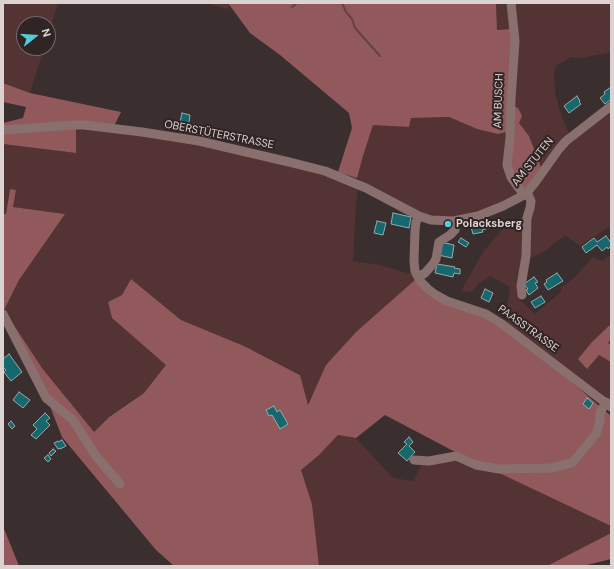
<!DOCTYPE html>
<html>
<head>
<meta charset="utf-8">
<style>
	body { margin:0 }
	#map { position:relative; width:614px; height:569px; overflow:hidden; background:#3b2e2e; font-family:"DM Sans",sans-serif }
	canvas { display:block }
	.frame { position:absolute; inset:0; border:4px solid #dbd2d2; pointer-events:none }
	.north { position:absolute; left:16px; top:16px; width:40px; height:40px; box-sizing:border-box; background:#302424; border:1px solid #746a6a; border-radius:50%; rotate:73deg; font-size:11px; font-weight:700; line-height:16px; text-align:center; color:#dbd2d2 }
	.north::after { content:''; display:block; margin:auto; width:14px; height:18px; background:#52ccd6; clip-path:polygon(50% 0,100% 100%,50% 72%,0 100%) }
</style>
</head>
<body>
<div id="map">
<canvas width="614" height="569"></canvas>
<div class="frame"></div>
<div class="north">N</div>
</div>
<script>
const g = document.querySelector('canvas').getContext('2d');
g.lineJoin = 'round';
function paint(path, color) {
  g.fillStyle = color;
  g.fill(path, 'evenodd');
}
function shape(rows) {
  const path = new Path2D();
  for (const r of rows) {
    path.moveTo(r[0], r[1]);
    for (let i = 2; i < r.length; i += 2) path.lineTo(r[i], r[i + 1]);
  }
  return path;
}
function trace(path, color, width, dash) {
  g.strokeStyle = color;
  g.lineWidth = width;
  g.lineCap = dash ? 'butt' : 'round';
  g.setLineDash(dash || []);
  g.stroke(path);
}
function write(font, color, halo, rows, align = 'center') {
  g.font = font + ' "DM Sans",sans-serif';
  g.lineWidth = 4;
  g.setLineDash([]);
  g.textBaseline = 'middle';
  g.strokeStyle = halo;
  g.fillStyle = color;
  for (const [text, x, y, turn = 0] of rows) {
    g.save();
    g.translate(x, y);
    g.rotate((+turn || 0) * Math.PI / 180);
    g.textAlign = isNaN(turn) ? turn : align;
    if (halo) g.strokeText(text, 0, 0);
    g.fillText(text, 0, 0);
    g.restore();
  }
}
paint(shape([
	[3,3,58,3,48,36,48,24,24,24,24,48,44,48,30,93,3,83],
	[205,3,228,3,230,6,227,9],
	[496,3,509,3,511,29,497,30],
	[514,3,611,3,611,52,580,58,571,57,556,66,554,74,555,92,559,108,569,135,542,170,529,136,519,123,512,106],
	[611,110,611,230,609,227,580,246,565,235,545,251,527,260,531,193,560,151],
	[449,117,477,129,498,134,507,132,519,195,500,205,456,218,436,217,420,212,357,178,363,156,373,125,409,127,411,118],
	[76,127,199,143,325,173,358,188,356,204,353,261,380,265,407,273,413,273,416,279,356,332,327,365,307,405,300,374,244,346,181,320,131,279,122,295,108,302,112,318,167,365,144,393,109,416,94,432,42,368,4,310,19,280,65,214,13,207,16,190,10,189,6,214,3,214,3,144,76,153],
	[527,214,523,261,518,298,535,314,562,291,560,288,573,279,593,257,602,261,611,255,611,402,505,321,510,287,490,276,478,284,472,292,461,291,483,252,502,230],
	[338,435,356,438,393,478,413,481,423,462,466,457,611,526,611,533,547,566,319,566,312,504,301,470,319,455]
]), '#543334');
paint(shape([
	[228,3,496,3,497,30,511,29,512,40,507,132,498,134,477,129,449,117,411,118,409,127,373,125,363,156,357,178,338,172,352,128,349,113,280,55,250,33],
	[3,83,30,93,121,112,114,126,76,122,76,153,3,144,3,123,23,118,26,107,3,102],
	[512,106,518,108,522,116,519,123,529,136,542,170,524,191,516,182,509,157],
	[10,189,16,190,13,207,65,214,19,280,4,310,42,368,94,432,109,417,144,393,166,365,112,318,108,302,122,295,131,279,181,320,244,346,300,375,308,405,326,365,356,332,416,279,431,296,478,312,530,346,611,416,611,526,459,454,385,415,356,438,338,435,319,455,301,470,312,504,319,566,174,566,156,550,62,437,46,396,3,311,3,214,6,214],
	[611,324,611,339,608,343,611,345,611,362,599,355,587,369,578,359,592,342],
	[3,528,5,531,19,566,3,566],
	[611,533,611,559,583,566,547,566]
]), '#91595b');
trace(shape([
	[342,3,346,12,352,19,355,28,380,56],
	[292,7,297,3],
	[3,563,4,566]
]), '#654146', 2);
const building = shape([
	[611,87,611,99,605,104,600,98,605,94,604,92,611,87],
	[577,96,580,101,579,102,581,104,569,113,564,106,577,96],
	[182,113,190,115,188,129,179,127,182,113],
	[198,125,212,128,210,137,196,134,198,125],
	[393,213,411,217,409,228,391,224,393,213],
	[487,220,489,228,482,230,483,232,473,234,471,227,478,225,478,223,487,220],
	[377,221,386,223,383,235,374,233,377,221],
	[606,236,611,243,611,246,608,249,607,247,602,251,597,245,586,253,582,247,594,238,597,242,606,236],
	[461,238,469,243,466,247,458,242,461,238],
	[441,242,454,245,452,258,438,255,441,242],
	[437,264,455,267,454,268,460,269,460,274,454,273,453,277,435,273,437,264],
	[557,273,563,281,548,290,544,284,547,282,546,280,557,273],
	[534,277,538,282,535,283,538,288,529,295,526,290,528,289,524,284,534,277],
	[485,289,493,293,489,302,481,298,485,289],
	[541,296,545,302,535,308,531,302,541,296],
	[9,354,22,372,11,381,4,372,6,370,3,367,3,359,9,354],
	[19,392,30,400,23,408,13,400,19,392],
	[587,398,593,403,589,409,583,404,587,398],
	[274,406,277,412,280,410,288,424,280,429,272,415,269,416,266,410,274,406],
	[45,413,50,418,46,421,50,425,36,439,31,435,37,429,33,425,45,413],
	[11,421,15,426,12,429,8,424,11,421],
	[409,437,413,442,409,446,415,452,407,461,398,453,407,444,404,442,409,437],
	[62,440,66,446,60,449,60,448,58,449,54,443,58,441,58,442,62,440],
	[53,449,56,451,51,456,49,453,53,449],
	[48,455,51,459,48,462,44,458,48,455]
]);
paint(building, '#15686e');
trace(building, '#99a9aa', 1);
trace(shape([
	[511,3,515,41,511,99,510,138,507,165,511,177,524,195],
	[3,130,74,125,84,125,142,132,199,141,289,162,325,171,366,188,419,216,431,220,453,221,478,216,503,206,526,194,537,180,559,149,566,141,611,106],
	[419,216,416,222,415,231,414,261,415,271,418,277,421,282,428,289,436,295,447,301,486,314,502,324,611,407],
	[418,277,425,273,433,264,436,259,439,242,450,235,455,230,456,221],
	[522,295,521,286,526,256,527,218,530,208,531,201,527,192],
	[3,314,46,398,73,420,96,456,120,484],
	[414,460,429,461,456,456,476,465,499,469,551,468,572,463,596,434,600,421,600,413,606,402]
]), '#8a6f6f', 9);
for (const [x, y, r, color] of [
	[448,224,4,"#52ccd6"]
]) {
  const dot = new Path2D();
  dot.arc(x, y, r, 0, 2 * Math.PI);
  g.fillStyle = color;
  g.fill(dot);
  trace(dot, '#302424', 1.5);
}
write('11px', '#dbd2d2', '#302424', [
	["AM BUSCH",499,101,-88],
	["OBERSTÜTERSTRASSE",219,135,11],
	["AM STUTEN",533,162,-51],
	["PAASSTRASSE",528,329,36]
]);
write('bold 11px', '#dbd2d2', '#302424', [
	["Polacksberg",456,224]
], 'left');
</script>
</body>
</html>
